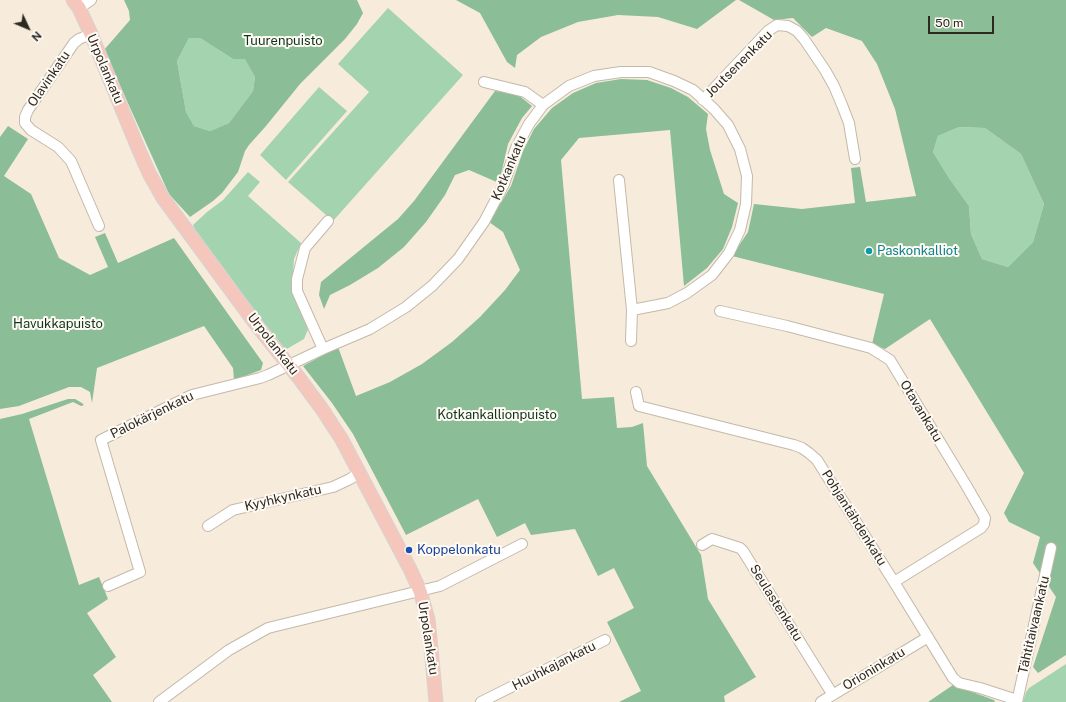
<!DOCTYPE html>
<html>
<head>
<meta charset="utf-8">
<style>
	body { margin:0 }
	#map { position:relative; width:1066px; height:702px; overflow:hidden; background:#f7ecdc; font-family:"Public Sans",sans-serif }
	canvas { display:block }
	.north { position:absolute; left:8px; top:8px; width:40px; height:40px; -webkit-text-stroke:3px #fffbf4; paint-order:stroke; rotate:134deg; font-size:11px; font-weight:700; line-height:16px; text-align:center; color:#2c2822 }
	.north::after { content:''; display:block; margin:auto; width:14px; height:18px; background:#2c2822; clip-path:polygon(50% 0,100% 100%,50% 72%,0 100%) }
	.scale { position:absolute; left:928px; top:16px; width:66px; height:18px; box-sizing:border-box; border:2px solid #2c2822; border-top:0; padding-left:5px; font-size:12px; line-height:14px; white-space:nowrap; color:#2c2822; -webkit-text-stroke:3px #fffbf4; paint-order:stroke }
</style>
</head>
<body>
<div id="map">
<canvas width="1066" height="702"></canvas>
<div class="north">N</div>
<div class="scale">50 m</div>
</div>
<script>
const g = document.querySelector('canvas').getContext('2d');
g.lineJoin = 'round';
function paint(path, color) {
  g.fillStyle = color;
  g.fill(path, 'evenodd');
}
function shape(rows) {
  const path = new Path2D();
  for (const r of rows) {
    path.moveTo(r[0], r[1]);
    for (let i = 2; i < r.length; i += 2) path.lineTo(r[i], r[i + 1]);
  }
  return path;
}
function trace(path, color, width, dash) {
  g.strokeStyle = color;
  g.lineWidth = width;
  g.lineCap = dash ? 'butt' : 'round';
  g.setLineDash(dash || []);
  g.stroke(path);
}
function write(font, color, halo, rows, align = 'center') {
  g.font = font + ' "Public Sans",sans-serif';
  g.lineWidth = 4;
  g.setLineDash([]);
  g.textBaseline = 'middle';
  g.strokeStyle = halo;
  g.fillStyle = color;
  for (const [text, x, y, turn = 0] of rows) {
    g.save();
    g.translate(x, y);
    g.rotate((+turn || 0) * Math.PI / 180);
    g.textAlign = isNaN(turn) ? turn : align;
    if (halo) g.strokeText(text, 0, 0);
    g.fillText(text, 0, 0);
    g.restore();
  }
}
paint(shape([
	[388,8,463,75,333,221,288,182,369,92,338,64],
	[189,38,200,38,233,59,245,58,255,77,253,91,229,123,210,131,194,126,186,112,177,61],
	[319,87,347,111,286,180,260,155],
	[959,127,985,128,1021,154,1044,204,1033,242,1008,267,982,259,971,234,969,206,949,178,933,152,938,136],
	[248,172,260,182,248,196,301,243,294,259,292,289,309,327,304,339,285,350,250,307,199,240,193,225,207,212,223,200],
	[1066,664,1066,702,1023,702,1026,692,1029,688]
]), '#a4d3af');
paint(shape([
	[124,0,357,0,363,13,357,24,345,39,300,84,266,126,249,145,245,151,238,172,222,193,213,201,190,217,169,194,104,50,130,20,129,11],
	[189,38,200,38,233,59,245,59,255,77,253,91,229,123,210,131,194,126,186,112,177,61],
	[456,0,736,0,697,29,658,17,618,15,578,22,541,37,517,55,515,68,507,62,480,13],
	[739,0,1066,0,1066,655,1038,673,1033,667,1056,597,1033,563,1040,537,1009,522,1004,513,1024,473,930,319,885,349,872,344,884,294,732,256,748,232,754,204,802,209,855,203,851,168,860,167,866,202,916,196,895,109,877,64,862,41,826,28,812,37,793,18,774,20],
	[959,127,985,128,1021,154,1044,204,1033,242,1008,267,982,259,971,234,969,206,949,178,933,152,938,136],
	[621,79,647,80,671,88,688,97,708,114,706,129,710,150,724,194,738,203,732,227,723,249,707,268,684,286,670,130,579,138,561,160,582,399,614,397,617,428,632,427,643,423,647,466,701,555,708,599,756,677,724,696,725,702,619,702,641,691,607,622,634,608,614,568,598,576,575,529,531,535,525,523,497,537,478,499,406,535,353,434,332,403,303,366,338,347,356,396,390,382,422,364,452,342,480,317,505,290,520,270,503,232,489,222,511,186,523,151,534,129,552,108,573,93,596,83],
	[495,91,517,94,532,106,522,118,508,144,499,183,469,170,455,175,445,195,426,222,404,247,378,268,350,285,330,295,324,309,319,295,321,282,398,219,414,201],
	[8,126,28,139,4,176,31,194,59,258,90,275,108,267,95,237,105,233,118,263,174,238,263,363,261,370,234,380,233,368,204,326,97,368,92,403,90,392,81,387,69,387,19,406,0,409,0,137],
	[68,399,75,399,82,403,84,405,81,406,73,402,29,419,79,585,99,577,108,599,87,613,116,657,93,675,112,702,0,702,0,419,22,414],
	[953,685,994,700,995,702,928,702]
]), '#8bbd97');
const minor = shape([
	[79,8,91,0],
	[91,34,79,39,74,43,28,110,25,117,25,123,31,130,58,147,71,161,99,226],
	[484,82,525,92,543,105],
	[703,100,768,31,777,25,788,26,797,31,804,39,825,70,834,86,842,105,849,123,855,159],
	[720,311,787,326,871,348,890,360,966,485,985,518,984,524,981,528,894,582],
	[631,341,632,310],
	[323,349,297,291,297,279,305,248,328,221],
	[636,392,639,406,794,445,802,448,809,453,817,460,822,468,894,582,953,678,959,683,980,688,1017,700],
	[208,526,233,510,333,487,350,479,359,473],
	[702,545,712,539,740,548,743,551,833,695],
	[108,586,140,572,101,440,192,395,260,378,268,375,323,349,370,329,406,307,432,286,458,259,484,222,504,184,516,148,529,124,543,105,569,86,594,76,621,72,649,72,674,81,693,90,714,109,728,125,740,149,747,176,746,204,740,230,729,253,712,275,687,293,668,303,632,310,619,180],
	[159,702,229,650,268,628,440,586,522,544],
	[481,702,605,640],
	[821,702,928,637],
	[1017,702,1051,548]
]);
const major = shape([
	[73,0,79,8,91,34,138,148,149,173,163,198,255,323,299,378,322,409,342,440,410,569,420,591,428,619,431,648,436,702]
]);
trace(minor, '#c3b9a9', 12);
trace(major, '#d5d4d3', 15);
trace(minor, '#fff', 10);
trace(major, '#f5c7bc', 13);
for (const [x, y, r, color] of [
	[869,251,4,"#0f9aa8"],
	[409,550,4,"#1a4fb4"]
]) {
  const dot = new Path2D();
  dot.arc(x, y, r, 0, 2 * Math.PI);
  g.fillStyle = color;
  g.fill(dot);
  trace(dot, '#fffbf4', 1.5);
}
write('13px', '#0d341b', '#fffbf4', [
	["Tuurenpuisto",283,41],
	["Havukkapuisto",58,324],
	["Kotkankallionpuisto",497,415]
]);
write('13px', '#2c2822', '#fffbf4', [
	["Joutsenenkatu",739,64,-45],
	["Urpolankatu",105,69,67],
	["Olavinkatu",49,79,-56],
	["Kotkankatu",509,168,-67],
	["Urpolankatu",273,344,52],
	["Otavankatu",921,411,59],
	["Palokärjenkatu",152,415,-26],
	["Kyyhkynkatu",283,498,-13],
	["Pohjantähdenkatu",854,518,58],
	["Seulastenkatu",776,603,58],
	["Tähtitaivaankatu",1034,625,-77],
	["Urpolankatu",428,638,81],
	["Huuhkajankatu",554,666,-27],
	["Orioninkatu",874,669,-31]
]);
write('13px', '#0d838f', '#fffbf4', [
	["Paskonkalliot",877,251]
], 'left');
write('13px', '#164399', '#fffbf4', [
	["Koppelonkatu",417,550]
], 'left');
</script>
</body>
</html>
